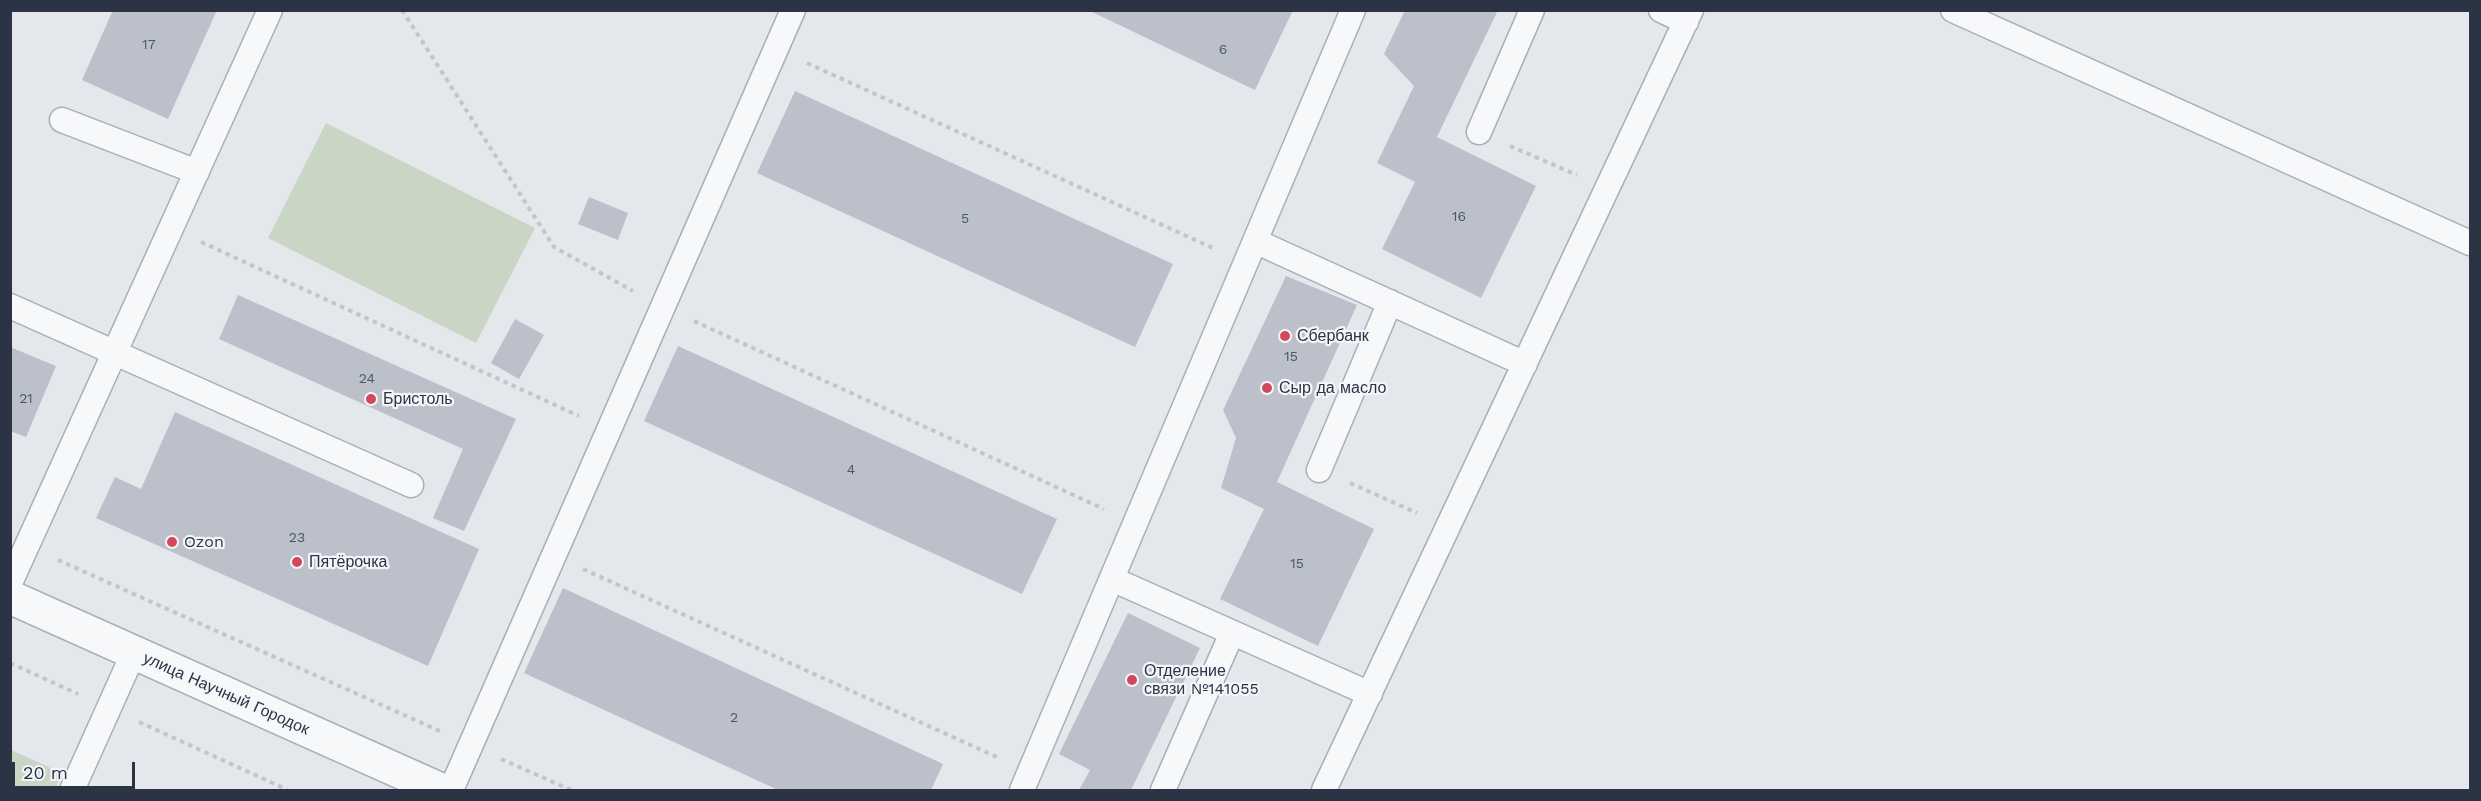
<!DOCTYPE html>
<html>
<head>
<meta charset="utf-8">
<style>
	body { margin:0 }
	#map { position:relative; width:2481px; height:801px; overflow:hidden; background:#e4e7ec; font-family:"Work Sans",sans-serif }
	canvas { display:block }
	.frame { position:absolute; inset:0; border:12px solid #2b3445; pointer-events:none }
	.scale { position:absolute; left:12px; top:762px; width:123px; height:27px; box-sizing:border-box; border:3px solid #2b3445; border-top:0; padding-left:8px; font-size:18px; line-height:21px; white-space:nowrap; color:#2b3445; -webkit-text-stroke:4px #f4f6f9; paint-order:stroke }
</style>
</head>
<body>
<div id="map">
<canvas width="2481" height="801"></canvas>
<div class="frame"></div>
<div class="scale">20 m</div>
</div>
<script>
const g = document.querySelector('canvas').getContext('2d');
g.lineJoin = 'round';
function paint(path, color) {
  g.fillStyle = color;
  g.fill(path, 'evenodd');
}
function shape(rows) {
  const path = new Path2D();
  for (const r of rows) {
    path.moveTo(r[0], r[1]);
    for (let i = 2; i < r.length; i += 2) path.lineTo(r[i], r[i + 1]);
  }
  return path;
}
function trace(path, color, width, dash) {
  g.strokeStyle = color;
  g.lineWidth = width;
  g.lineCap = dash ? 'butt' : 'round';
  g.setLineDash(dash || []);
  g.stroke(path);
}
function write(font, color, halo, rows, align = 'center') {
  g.font = font + ' "Work Sans",sans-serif';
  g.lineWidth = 4.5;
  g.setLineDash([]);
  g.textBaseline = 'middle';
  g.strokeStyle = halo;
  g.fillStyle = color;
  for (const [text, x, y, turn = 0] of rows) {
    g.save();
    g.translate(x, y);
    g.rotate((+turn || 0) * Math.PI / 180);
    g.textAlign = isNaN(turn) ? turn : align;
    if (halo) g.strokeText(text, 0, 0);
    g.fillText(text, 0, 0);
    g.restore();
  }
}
paint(shape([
	[326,123,535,228,476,343,268,238],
	[11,750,62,773,55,790,11,790]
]), '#c9d6c5');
paint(shape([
	[113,10,217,10,168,119,82,80],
	[1088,10,1293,10,1255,90],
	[1405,10,1498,10,1437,137,1536,186,1481,298,1382,249,1415,182,1377,163,1414,86,1384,54],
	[795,91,1173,264,1135,347,757,173],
	[589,197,628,213,618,240,578,224],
	[1286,276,1357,305,1277,482,1374,529,1318,646,1220,599,1264,509,1221,488,1236,438,1223,410],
	[238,295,516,419,464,531,433,518,463,449,219,339],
	[515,319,544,335,519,379,491,363],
	[678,346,1057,519,1022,594,644,421],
	[10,347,56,366,26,437,10,431],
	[175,412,479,549,428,666,96,518,115,477,141,489],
	[563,588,943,764,931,790,778,790,524,673],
	[1128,613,1200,648,1131,790,1079,790,1090,770,1059,754]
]), '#bbc0ca');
const lane = shape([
	[1661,10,1686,22],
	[1953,10,2470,243],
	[62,120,197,172],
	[1479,132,1532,10],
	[1255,241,1525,364],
	[10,306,411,485],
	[1319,470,1390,302],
	[1112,579,1370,694],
	[10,583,270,10],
	[72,790,134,652],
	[451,790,793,10],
	[1022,790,1353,10],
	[1163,790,1232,633],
	[1324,790,1691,10]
]);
const street = shape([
	[10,597,441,790]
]);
trace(lane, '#a9aeb7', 27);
trace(street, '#a9aeb7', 36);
trace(shape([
	[402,10,554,247,633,291],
	[807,63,1215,249],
	[1510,146,1577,175],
	[201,242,579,416],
	[694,321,1104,509],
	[1350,483,1417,513],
	[58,560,442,732],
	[583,569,999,758],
	[10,663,78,694],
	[139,722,288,790],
	[501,759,571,790]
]), '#c2c5cb', 4, [4.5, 4.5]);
trace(lane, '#f7f8fa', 24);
trace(street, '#f7f8fa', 33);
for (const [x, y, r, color] of [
	[1285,336,6,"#d1495b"],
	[1267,388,6,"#d1495b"],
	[371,399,6,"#d1495b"],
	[172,542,6,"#d1495b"],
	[297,562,6,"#d1495b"],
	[1132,680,6,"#d1495b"]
]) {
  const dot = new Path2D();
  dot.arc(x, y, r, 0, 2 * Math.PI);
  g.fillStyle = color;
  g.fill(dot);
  trace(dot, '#f4f6f9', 2);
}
write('14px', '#4f5766', null, [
	["17",149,45],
	["6",1223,50],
	["16",1459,217],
	["5",965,219],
	["15",1291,357],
	["24",367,379],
	["21",26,399],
	["4",851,470],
	["23",297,538],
	["15",1297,564],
	["2",734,718]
]);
write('16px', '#2b3445', '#f4f6f9', [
	["Сбербанк",1297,336],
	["Сыр да масло",1279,388],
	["Бристоль",383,399],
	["Ozon",184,542],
	["Пятёрочка",309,562],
	["Отделение",1144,671],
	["связи №141055",1144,689]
], 'left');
write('16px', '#2b3445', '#f4f6f9', [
	["улица Научный Городок",226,694,24]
]);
</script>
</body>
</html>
